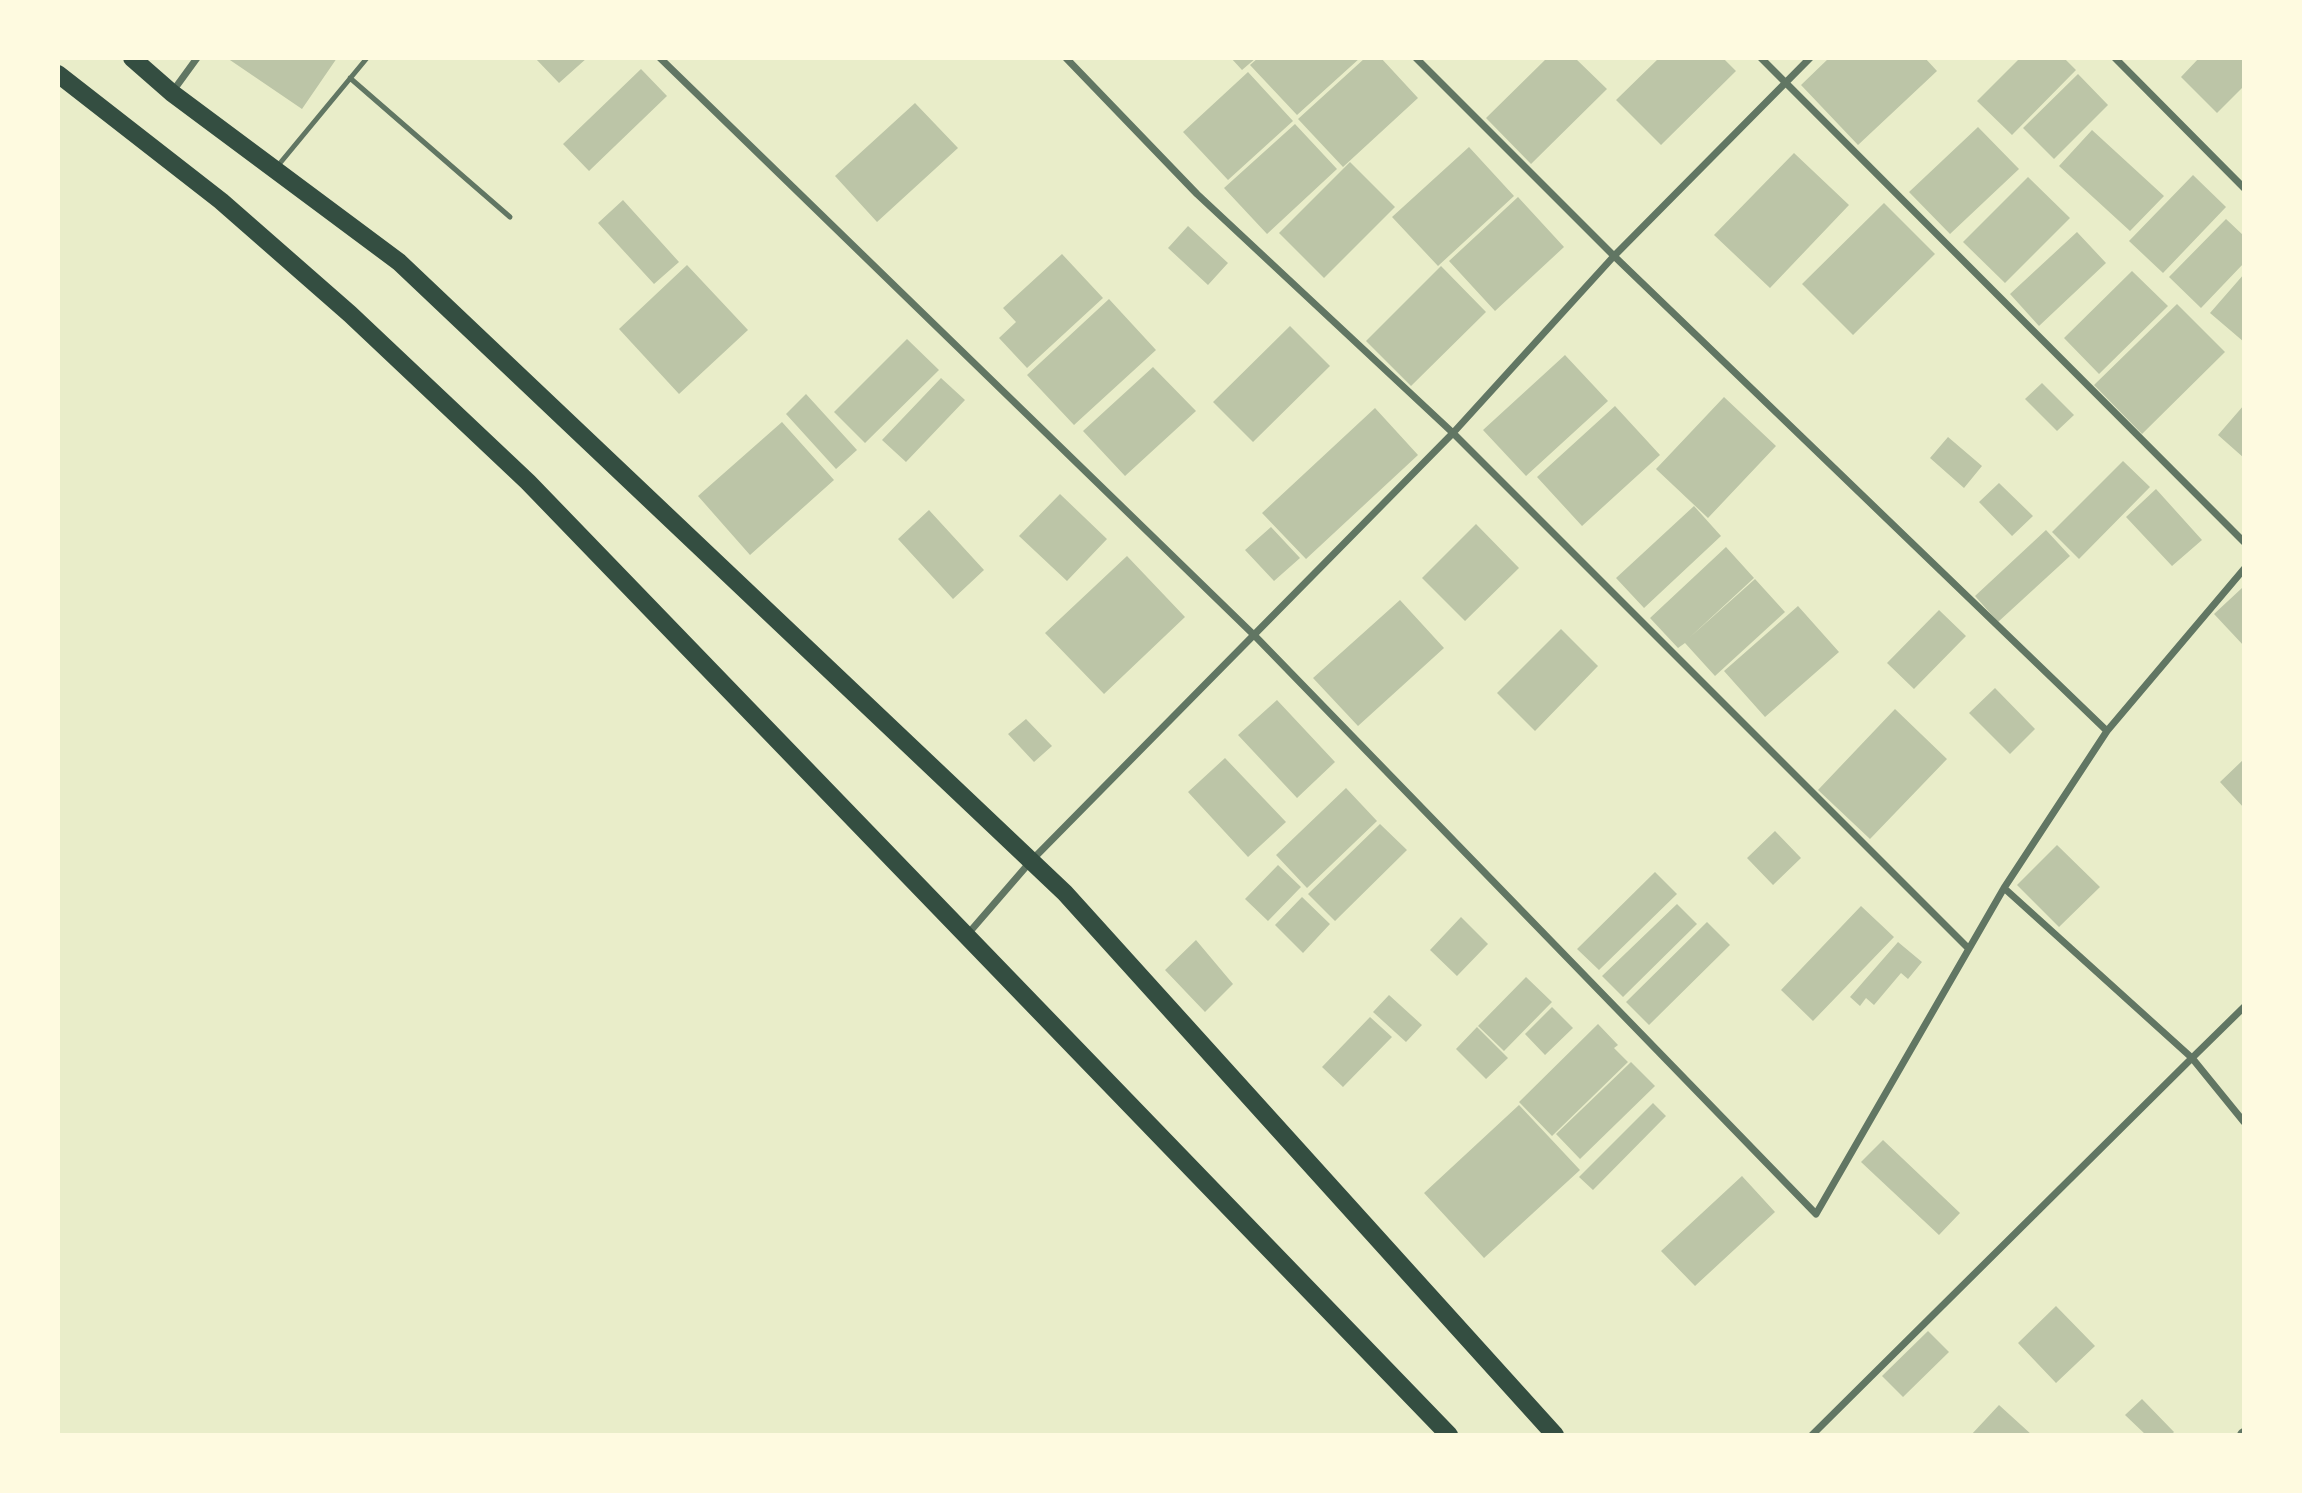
<!DOCTYPE html>
<html>
<head>
<meta charset="utf-8">
<style>
	body { margin:0 }
	#map { position:relative; width:2302px; height:1493px; overflow:hidden; background:#e9edc9; font-family:Raleway,sans-serif }
	canvas { display:block }
	.frame { position:absolute; inset:0; border:60px solid #fefae0; pointer-events:none }
</style>
</head>
<body>
<div id="map">
<canvas width="2302" height="1493"></canvas>
<div class="frame"></div>
</div>
<script>
const g = document.querySelector('canvas').getContext('2d');
g.lineJoin = 'round';
function paint(path, color) {
  g.fillStyle = color;
  g.fill(path, 'evenodd');
}
function shape(rows) {
  const path = new Path2D();
  for (const r of rows) {
    path.moveTo(r[0], r[1]);
    for (let i = 2; i < r.length; i += 2) path.lineTo(r[i], r[i + 1]);
  }
  return path;
}
function trace(path, color, width, dash) {
  g.strokeStyle = color;
  g.lineWidth = width;
  g.lineCap = dash ? 'butt' : 'round';
  g.setLineDash(dash || []);
  g.stroke(path);
}
paint(shape([
	[227,58,337,58,302,109],
	[535,58,587,58,559,83],
	[1231,58,1256,58,1242,70],
	[1258,58,1360,58,1297,115,1250,65],
	[1365,58,1381,58,1418,98,1343,167,1298,119],
	[1547,58,1575,58,1607,89,1531,164,1486,118],
	[1659,58,1723,58,1736,71,1661,145,1616,100],
	[1829,58,1925,58,1937,71,1858,145,1801,85],
	[2020,58,2064,58,2076,70,2012,135,1977,101],
	[2199,58,2244,58,2244,86,2217,113,2181,77],
	[641,69,667,96,589,171,563,144],
	[1248,72,1293,121,1228,180,1183,132],
	[2078,74,2108,105,2054,159,2023,128],
	[915,103,958,148,877,222,835,176],
	[1295,124,1337,169,1267,234,1224,188],
	[1978,127,2019,169,1950,234,1909,192],
	[2092,130,2164,196,2130,231,2059,166],
	[1469,147,1514,196,1438,266,1392,217],
	[1794,153,1849,205,1770,288,1714,235],
	[1350,162,1395,207,1324,278,1279,233],
	[2193,175,2226,207,2163,273,2129,241],
	[2028,177,2070,218,2005,283,1963,242],
	[1518,197,1564,247,1495,311,1449,261],
	[623,200,679,262,654,284,598,223],
	[1884,203,1935,254,1853,335,1802,284],
	[2226,219,2244,236,2244,263,2201,308,2169,277],
	[1188,226,1228,263,1208,285,1168,248],
	[2077,232,2106,263,2039,326,2010,294],
	[1062,254,1103,298,1027,368,999,338,1016,322,1003,308],
	[687,265,748,330,679,394,619,329],
	[1441,266,1486,312,1411,386,1366,341],
	[2132,271,2168,306,2099,374,2064,338],
	[2244,274,2244,342,2210,313],
	[1109,299,1156,350,1074,425,1027,375],
	[2177,304,2225,352,2142,434,2094,385],
	[1290,326,1330,366,1253,442,1213,402],
	[907,339,939,370,865,443,834,412],
	[1565,355,1608,401,1526,476,1483,430],
	[1153,367,1196,411,1125,476,1083,431],
	[941,378,965,400,906,462,882,440],
	[2042,383,2074,415,2057,431,2025,399],
	[806,394,857,450,836,469,786,414],
	[1724,397,1776,446,1708,518,1656,469],
	[2244,405,2244,458,2218,435],
	[1615,406,1660,455,1582,526,1537,477],
	[1375,408,1418,455,1306,559,1262,513],
	[782,422,834,480,750,555,698,496],
	[1948,437,1982,466,1964,488,1930,458],
	[2123,461,2150,487,2079,559,2052,532],
	[1999,483,2033,516,2012,536,1979,502],
	[2156,489,2202,540,2172,566,2126,517],
	[1060,494,1107,539,1067,581,1019,536],
	[1694,506,1721,536,1644,608,1616,578],
	[929,510,984,570,953,599,898,539],
	[1476,524,1519,568,1465,621,1422,578],
	[1271,527,1300,558,1274,581,1245,550],
	[2046,530,2070,556,1998,622,1975,596],
	[1726,547,1754,578,1689,638,1755,579,1785,612,1715,676,1685,643,1678,648,1650,618],
	[1127,556,1185,617,1104,694,1045,633],
	[2242,588,2244,590,2244,646,2214,614],
	[1400,600,1444,648,1358,726,1313,678],
	[1798,606,1839,652,1765,717,1724,671],
	[1939,610,1966,636,1914,689,1887,663],
	[1561,629,1598,666,1535,731,1497,693],
	[1995,688,2035,729,2010,754,1969,713],
	[1277,700,1335,762,1297,798,1238,735],
	[1895,709,1947,759,1870,839,1818,790],
	[1026,719,1052,746,1034,762,1008,734],
	[1225,758,1286,822,1248,857,1188,792],
	[2244,759,2244,808,2220,782],
	[1346,788,1377,821,1307,888,1276,855],
	[1380,824,1407,850,1335,921,1308,894],
	[1775,831,1801,858,1773,885,1747,858],
	[2057,845,2100,887,2059,927,2017,885],
	[1278,865,1301,887,1268,921,1245,899],
	[1655,872,1677,894,1599,970,1577,949],
	[1302,897,1330,924,1303,953,1275,925],
	[1677,904,1697,924,1623,997,1602,976],
	[1861,906,1894,937,1813,1021,1781,990],
	[1461,917,1488,944,1457,976,1430,950],
	[1707,922,1730,945,1649,1025,1626,1002],
	[1196,940,1233,984,1205,1012,1165,970],
	[1898,942,1922,962,1908,979,1901,973,1874,1005,1866,998,1860,1006,1850,997],
	[1526,977,1552,1002,1504,1051,1478,1026],
	[1389,995,1422,1025,1406,1042,1373,1012],
	[1552,1007,1573,1028,1545,1055,1525,1034],
	[1370,1017,1392,1037,1343,1087,1322,1067],
	[1598,1024,1618,1045,1614,1048,1628,1062,1552,1136,1519,1102],
	[1477,1027,1508,1058,1486,1079,1456,1049],
	[1631,1062,1655,1086,1580,1159,1556,1134],
	[1653,1103,1666,1116,1593,1190,1579,1177],
	[1519,1105,1580,1170,1484,1258,1424,1193],
	[1883,1140,1960,1213,1939,1235,1861,1162],
	[1742,1176,1775,1212,1695,1286,1661,1251],
	[2056,1306,2095,1346,2056,1383,2018,1343],
	[1928,1331,1949,1352,1903,1397,1882,1376],
	[2142,1399,2174,1432,2171,1435,2146,1435,2125,1415],
	[1999,1405,2032,1435,1971,1435]
]), '#bcc5a7');
trace(shape([
	[350,78,510,217],
	[276,168,367,58]
]), '#617663', 5);
trace(shape([
	[660,58,1255,636,1816,1214,2004,888,2107,731,2244,569],
	[1066,58,1197,194,1453,433,1968,948],
	[1416,58,1614,256,2107,731],
	[1761,58,2244,542],
	[2115,58,2244,188],
	[173,91,197,58],
	[2004,888,2192,1058,2244,1007],
	[967,935,1031,861,1453,433,1614,256,1810,58],
	[1812,1435,2192,1058,2244,1122]
]), '#617663', 7);
trace(shape([
	[2243,1435,2244,1434]
]), '#617663', 12);
trace(shape([
	[132,58,172,93,399,262,1065,893,1555,1435],
	[58,74,221,201,350,314,528,482,1449,1435]
]), '#344e41', 18);
</script>
</body>
</html>
